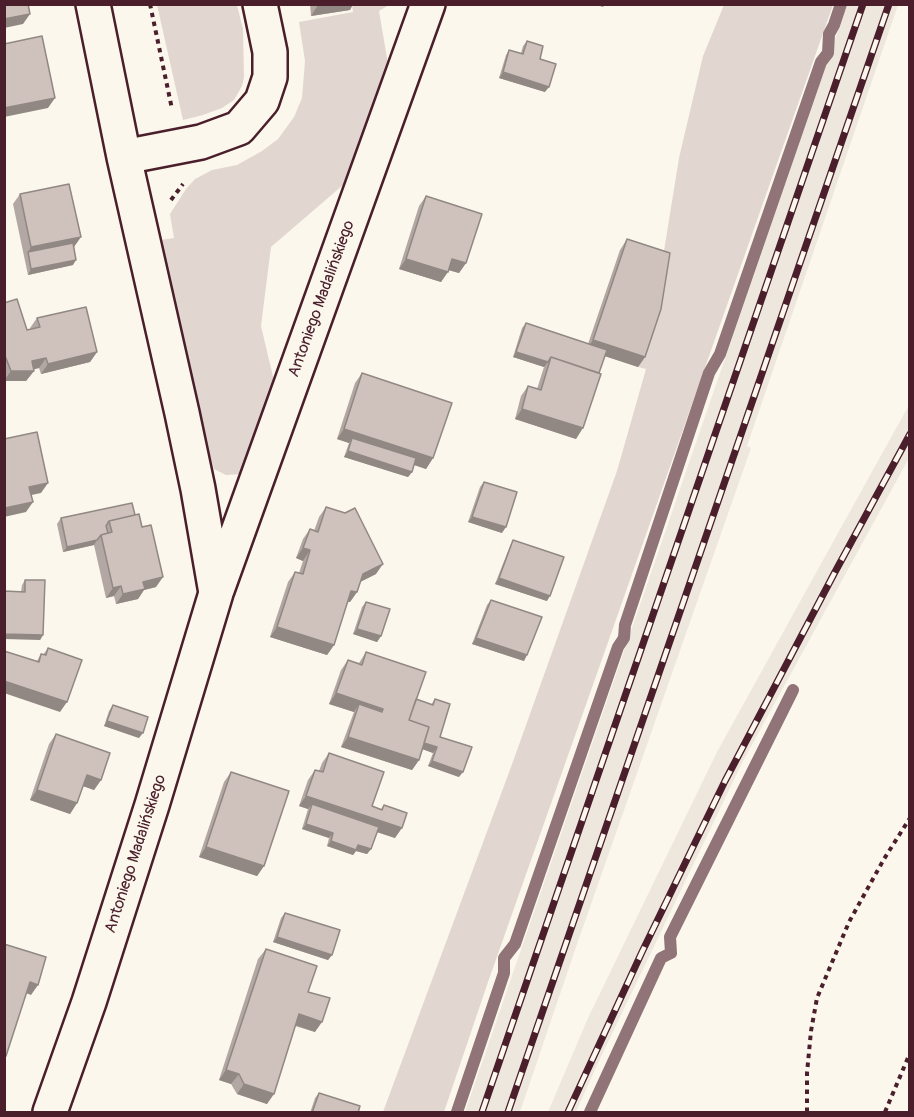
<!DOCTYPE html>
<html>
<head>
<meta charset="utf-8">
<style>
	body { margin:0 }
	#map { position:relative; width:914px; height:1117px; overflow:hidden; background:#fbf7ec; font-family:Pangolin,sans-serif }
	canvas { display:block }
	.frame { position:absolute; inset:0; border:6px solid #4a1f2b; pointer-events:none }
</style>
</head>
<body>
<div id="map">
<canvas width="914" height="1117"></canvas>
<div class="frame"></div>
</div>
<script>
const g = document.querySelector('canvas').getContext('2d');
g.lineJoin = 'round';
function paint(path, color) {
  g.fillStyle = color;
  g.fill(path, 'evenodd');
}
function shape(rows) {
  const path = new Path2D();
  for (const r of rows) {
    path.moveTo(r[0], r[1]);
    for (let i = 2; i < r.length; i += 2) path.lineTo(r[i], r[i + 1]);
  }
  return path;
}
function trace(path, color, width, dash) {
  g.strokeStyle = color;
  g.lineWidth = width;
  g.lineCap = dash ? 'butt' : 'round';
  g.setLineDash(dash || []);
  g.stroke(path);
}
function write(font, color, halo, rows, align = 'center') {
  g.font = font + ' Pangolin,sans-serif';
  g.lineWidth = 5;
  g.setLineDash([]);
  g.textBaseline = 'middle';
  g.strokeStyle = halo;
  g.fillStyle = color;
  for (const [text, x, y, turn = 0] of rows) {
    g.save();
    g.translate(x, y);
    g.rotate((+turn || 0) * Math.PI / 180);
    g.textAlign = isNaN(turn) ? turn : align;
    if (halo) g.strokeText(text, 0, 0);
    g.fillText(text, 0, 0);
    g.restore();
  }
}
paint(shape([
	[847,5,898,5,747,446,751,448,576,947,520,1112,465,1112],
	[909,405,909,458,742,763,598,1063,576,1112,548,1112,588,1018,717,752,838,533]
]), '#eee7de');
paint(shape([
	[157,5,237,5,243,29,244,77,242,86,234,100,222,108,203,115,183,120],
	[352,5,389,5,379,11,389,70,343,185,271,247,261,326,275,385,242,474,226,475,214,469,206,443,161,240,174,238,170,214,186,189,195,179,212,170,237,165,262,151,278,139,294,117,302,98,305,61,299,22,353,12],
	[724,5,833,5,488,982,444,1112,383,1112,511,767,617,471,646,369,638,367,653,319,679,158,703,56]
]), '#e2d7d0');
trace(shape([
	[457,1112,504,973,504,958,515,944,618,647,624,638,625,625,709,373,720,354,821,62,828,53,829,34,834,25,841,4],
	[590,1112,661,958,671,953,670,937,793,690]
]), '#907477', 12);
const minor = shape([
	[124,157,201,142,239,128,262,101,270,77,270,52,260,4],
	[217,590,428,4],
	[50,1112,89,1002,152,805,216,593,198,489,182,413,124,157,93,4]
]);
trace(minor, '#4a1f2b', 38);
trace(shape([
	[150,4,172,109],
	[171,200,183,184],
	[807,1112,807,1073,811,1031,817,998,849,922,884,859,910,818],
	[885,1112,910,1053]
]), '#4a1f2b', 4, [4.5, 4.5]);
trace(minor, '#fbf7ec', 33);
const rail = shape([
	[482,1112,863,4],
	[508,1112,889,4],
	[568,1112,642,952,725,781,835,572,910,434]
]);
trace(rail, '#4a1f2b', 7);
trace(rail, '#fbf7ec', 4.5, [14]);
paint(shape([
	[310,4,353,4,350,10,311,16],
	[527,41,540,59,545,92,499,78,506,55,509,50,521,53,523,46],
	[20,194,74,247,73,265,28,275,13,204],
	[426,196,466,263,459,273,448,270,441,282,399,269,419,206],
	[627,239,645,357,638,367,605,356,576,439,515,419,521,396,528,386,537,389,544,367,513,357,522,328,526,323,588,344,620,250],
	[4,303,27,330,31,329,30,328,37,318,97,352,90,362,41,374,39,368,33,369,34,371,26,381,4,381],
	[362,373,433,458,426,469,414,465,412,472,408,477,344,457,349,443,337,439,355,383],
	[484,482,502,533,468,522,480,487],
	[326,507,376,574,360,582,357,592,350,602,347,602,334,645,327,655,270,637,288,582,295,572,299,573,303,561,296,558,303,539,310,529,314,531,319,517],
	[135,515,156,587,144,590,138,599,116,604,114,596,106,598,94,545,63,552,57,524,61,518],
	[513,540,547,601,495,584,510,546],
	[25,580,43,635,40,640,21,592,22,585],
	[491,600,524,661,472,644,487,605],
	[366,602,381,636,377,642,353,634,362,607],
	[48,648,60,712,37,661,41,654,43,655],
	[366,652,416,699,431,705,435,699,440,737,459,777,428,766,433,753,423,749,419,760,412,770,341,747,354,712,329,704,341,670,348,660,359,663],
	[113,705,139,738,104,726,109,711],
	[56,734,101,780,94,790,83,786,77,803,70,814,30,800,49,744],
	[329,753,372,806,381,809,384,805,395,838,377,832,371,849,367,854,356,851,353,855,327,846,329,838,302,829,308,809,299,806,308,780,315,770,319,771,322,763],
	[231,772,264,866,257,876,199,857,224,782],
	[285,913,332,955,328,960,273,942,281,918],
	[266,949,308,992,315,1032,295,1026,267,1104,237,1094,231,1084,219,1080,258,959],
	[319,1093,358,1113,310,1113,315,1098]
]), '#b2a7a2');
paint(shape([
	[325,4,353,4,350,10,311,16,318,5],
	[594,4,605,4,603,7],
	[30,14,23,24,4,28,4,19],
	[503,72,549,87,545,92,499,78],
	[55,98,48,108,4,117,4,108],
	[81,237,74,247,28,252,31,247],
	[406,259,448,272,441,282,399,269],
	[452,259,466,263,459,273,445,269],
	[76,260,73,265,28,275,31,269],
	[593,340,645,357,638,367,586,350],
	[97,352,90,362,41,374,48,364],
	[516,352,548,362,544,367,513,357],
	[46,358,39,368,27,371,34,371,26,381,4,381,11,371,32,361],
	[522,409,583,428,576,439,515,419],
	[344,429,433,458,426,469,350,443,352,438,349,443,337,439],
	[348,451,412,472,408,477,344,457],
	[48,483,41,493,22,497,29,487],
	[33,502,26,512,4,517,5,508],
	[472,517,506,527,502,533,468,522],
	[97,540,94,545,63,552,67,547],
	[303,548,310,550,303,561,296,558],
	[383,564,376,574,356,584,363,574],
	[163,577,156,587,144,590,138,599,116,604,123,594,143,582],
	[499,578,550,596,547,601,495,584],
	[121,586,114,596,106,598,113,588],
	[351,591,357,592,350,602,344,601],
	[277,627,334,645,327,655,270,637],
	[357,629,381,636,377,642,353,634],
	[4,634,43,635,40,640,4,639],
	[476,638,527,655,524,661,472,644],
	[4,681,67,702,60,712,4,693],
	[336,693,383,709,376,719,359,704,354,712,329,704],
	[107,721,143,733,139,738,104,726],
	[348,737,419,760,412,770,341,747],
	[423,742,437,747,433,753,419,748],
	[432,761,463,772,459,777,428,766],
	[87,775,101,780,94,790,80,785],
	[37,790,77,803,70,814,30,800],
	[306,796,402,828,395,838,310,810,312,804,308,809,299,806],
	[306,824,333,833,329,838,302,829],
	[331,841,358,845,371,849,367,854,356,851,353,855,327,846],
	[206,847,264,866,257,876,199,857],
	[277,937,332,955,328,960,273,942],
	[30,982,38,985,31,995,23,992],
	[299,1014,322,1022,315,1032,292,1024],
	[226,1070,239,1074,231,1084,219,1080],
	[244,1084,274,1094,267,1104,237,1094]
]), '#918884');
const building = shape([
	[4,4,28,4,30,14,4,19,4,4],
	[42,36,55,98,4,108,4,44,42,36],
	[527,41,543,46,540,59,556,64,549,87,503,72,509,50,523,54,527,41],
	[69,184,81,237,31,247,20,194,69,184],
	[426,196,482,214,466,263,452,259,448,272,406,259,426,196],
	[627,239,670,253,661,309,645,357,593,340,627,239],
	[73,243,76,260,31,269,28,252,73,243],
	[17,299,27,330,40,327,37,318,86,307,97,352,48,364,46,358,32,361,34,371,11,371,4,353,4,303,17,299],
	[526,323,607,350,599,373,551,357,548,362,516,352,526,323],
	[551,357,601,374,583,428,522,409,528,386,541,390,551,357],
	[362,373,452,403,433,458,344,429,362,373],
	[37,432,48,483,29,487,33,502,5,508,4,439,37,432],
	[352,438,416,458,412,472,348,451,352,438],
	[484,482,517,492,506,527,472,517,484,482],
	[132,503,135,515,109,521,106,526,108,533,101,535,97,540,67,547,61,518,132,503],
	[326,507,345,513,355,508,383,564,363,574,357,592,351,591,334,645,277,627,295,572,303,574,310,550,303,548,310,529,318,532,326,507],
	[139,514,142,527,151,525,163,577,143,582,145,589,123,594,121,586,113,588,101,535,112,532,109,521,139,514],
	[513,540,564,557,550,596,499,578,513,540],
	[25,580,45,580,43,635,4,634,4,591,25,592,25,580],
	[491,600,542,617,527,655,476,638,491,600],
	[366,602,390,609,381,636,357,629,366,602],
	[48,648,82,660,67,702,4,681,4,651,39,662,41,654,46,655,48,648],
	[366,652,426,672,409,720,429,727,419,760,348,737,359,704,382,712,383,709,336,693,348,660,362,665,366,652],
	[416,699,433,705,435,699,450,704,440,737,472,747,463,772,432,761,437,747,424,743,429,727,409,720,416,699],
	[113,705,148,717,143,733,107,721,113,705],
	[56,734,110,753,101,780,87,775,77,803,37,790,56,734],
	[329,753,384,772,372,806,382,810,384,805,407,813,402,828,306,796,315,770,323,772,329,753],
	[231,772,289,791,264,866,206,847,231,772],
	[312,804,379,827,371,849,358,845,356,850,331,841,333,833,306,824,312,804],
	[285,913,340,930,332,955,277,937,285,913],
	[4,944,46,957,38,985,30,982,6,1056,4,1056,4,944],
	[266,949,317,966,308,992,330,998,322,1022,299,1014,274,1094,244,1084,239,1074,226,1070,266,949],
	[319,1093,360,1106,358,1113,312,1113,319,1093]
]);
paint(building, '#cfc2bc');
trace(building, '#918884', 1.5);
write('16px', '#4a1f2b', '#fbf7ec', [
	["Antoniego Madalińskiego",322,299,-70],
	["Antoniego Madalińskiego",136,854,-72]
]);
</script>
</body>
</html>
